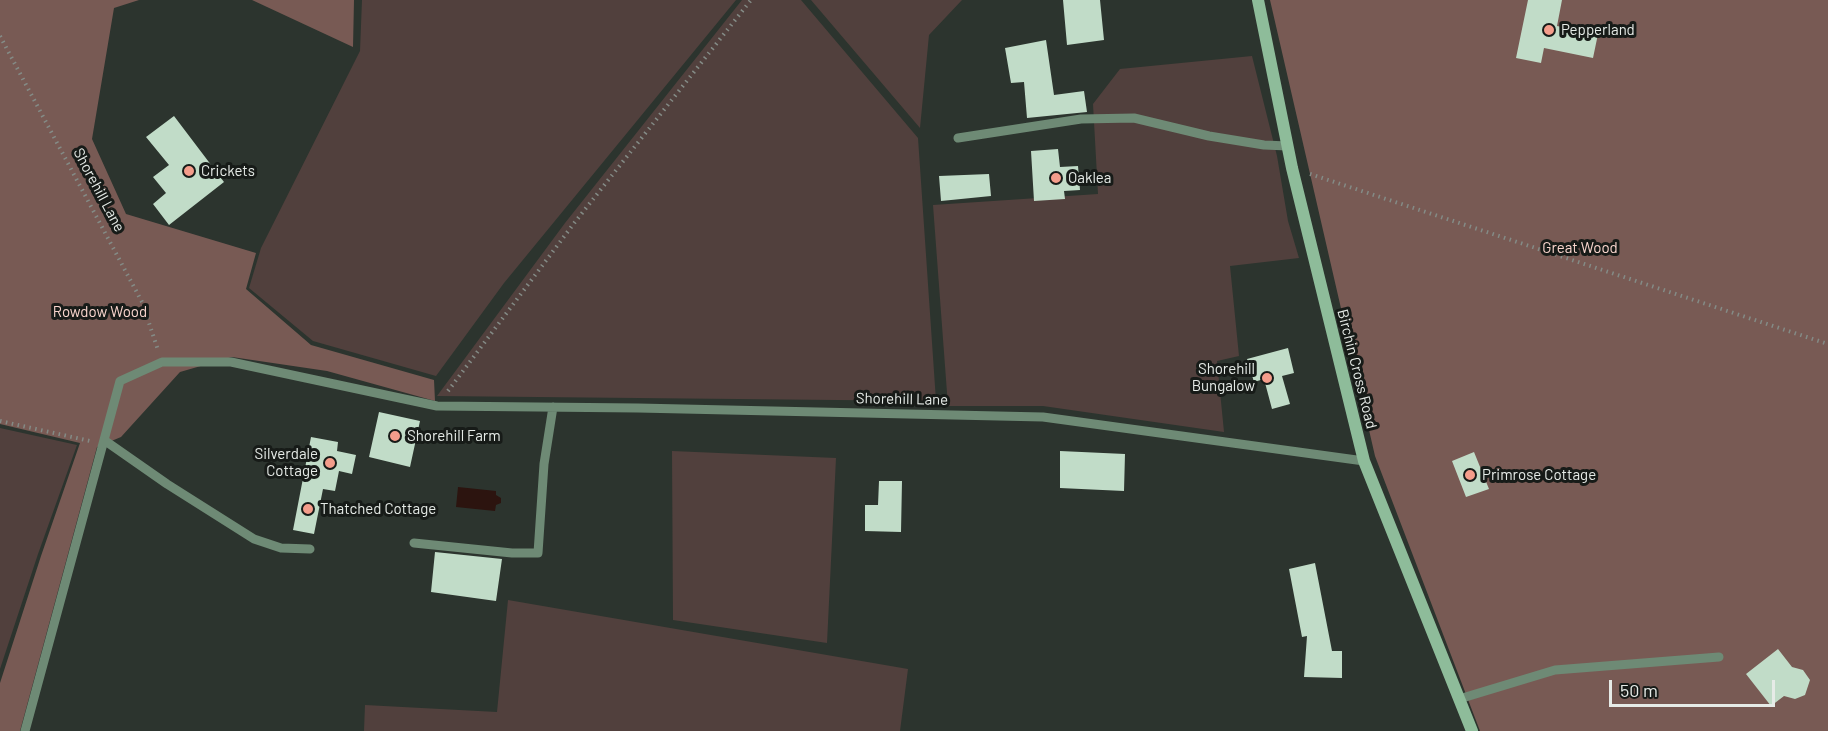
<!DOCTYPE html>
<html>
<head>
<meta charset="utf-8">
<style>
	body { margin:0 }
	#map { position:relative; width:1828px; height:731px; overflow:hidden; background:#2c342e; font-family:Barlow,sans-serif }
	canvas { display:block }
	.scale { position:absolute; left:1609px; top:680px; width:166px; height:27px; box-sizing:border-box; border:3px solid #e6ebe7; border-top:0; padding-left:8px; font-size:18px; line-height:21px; white-space:nowrap; color:#e6ebe7; -webkit-text-stroke:4px #171b18; paint-order:stroke }
</style>
</head>
<body>
<div id="map">
<canvas width="1828" height="731"></canvas>
<div class="scale">50 m</div>
</div>
<script>
const g = document.querySelector('canvas').getContext('2d');
g.lineJoin = 'round';
function paint(path, color) {
  g.fillStyle = color;
  g.fill(path, 'evenodd');
}
function shape(rows) {
  const path = new Path2D();
  for (const r of rows) {
    path.moveTo(r[0], r[1]);
    for (let i = 2; i < r.length; i += 2) path.lineTo(r[i], r[i + 1]);
  }
  return path;
}
function trace(path, color, width, dash) {
  g.strokeStyle = color;
  g.lineWidth = width;
  g.lineCap = dash ? 'butt' : 'round';
  g.setLineDash(dash || []);
  g.stroke(path);
}
function write(font, color, halo, rows, align = 'center') {
  g.font = font + ' Barlow,sans-serif';
  g.lineWidth = 6;
  g.setLineDash([]);
  g.textBaseline = 'middle';
  g.strokeStyle = halo;
  g.fillStyle = color;
  for (const [text, x, y, turn = 0] of rows) {
    g.save();
    g.translate(x, y);
    g.rotate((+turn || 0) * Math.PI / 180);
    g.textAlign = isNaN(turn) ? turn : align;
    if (halo) g.strokeText(text, 0, 0);
    g.fillText(text, 0, 0);
    g.restore();
  }
}
paint(shape([
	[362,0,736,0,504,283,436,376,313,341,249,288,261,248,360,51],
	[742,0,801,0,918,138,936,401,437,396,565,223],
	[811,0,962,0,929,35,920,128],
	[1252,56,1277,156,1288,221,1299,258,1230,266,1239,356,1217,361,1224,432,1043,406,948,406,933,205,1098,194,1093,104,1120,69],
	[0,428,77,445,38,554,0,669],
	[672,451,836,458,827,643,673,620],
	[508,600,908,669,900,731,364,731,365,705,497,712]
]), '#51403d');
paint(shape([
	[0,0,139,0,114,8,92,139,126,214,256,253,246,289,311,345,434,380,435,401,327,371,232,357,180,372,121,437,97,447,20,731,0,731,0,683,41,556,80,443,0,424],
	[252,0,354,0,353,47],
	[1270,0,1828,0,1828,731,1480,731,1375,456]
]), '#785a54');
paint(shape([
	[458,487,496,491,496,495,501,498,501,503,496,505,495,511,456,507]
]), '#2c140f');
paint(shape([
	[1063,0,1100,0,1104,40,1067,45],
	[1528,0,1562,0,1557,26,1598,34,1593,58,1544,48,1541,63,1516,58],
	[1046,40,1054,95,1084,91,1087,112,1027,118,1024,82,1011,83,1005,48],
	[174,116,224,182,169,225,153,204,166,193,153,177,169,165,146,137],
	[1058,149,1060,167,1078,166,1080,190,1064,191,1065,199,1034,201,1031,151],
	[989,174,991,196,941,201,939,176],
	[1288,348,1294,373,1282,376,1290,404,1272,409,1264,379,1254,382,1247,359],
	[379,412,420,421,410,467,369,457],
	[311,437,338,442,337,451,356,455,352,474,339,471,335,491,323,489,314,534,293,530],
	[1060,451,1125,454,1124,491,1060,488],
	[1474,452,1489,489,1466,497,1452,461],
	[879,481,902,481,901,532,865,531,865,505,878,505],
	[435,552,502,559,496,601,431,592],
	[1315,563,1332,651,1342,651,1342,678,1304,677,1307,636,1302,637,1289,569],
	[1778,649,1792,667,1803,670,1810,680,1805,695,1795,699,1784,696,1771,706,1746,674]
]), '#c1dcc8');
trace(shape([
	[0,36,142,302,158,350],
	[1310,174,1828,344],
	[448,391,575,222,751,0],
	[0,421,90,441]
]), '#848b86', 4, [1.5, 4.5]);
trace(shape([
	[958,138,1081,119,1134,118,1209,136,1264,145,1288,146],
	[104,440,167,484,254,539,281,548,310,549],
	[414,543,512,553,538,553,544,464,553,407],
	[1459,699,1555,670,1719,657],
	[25,731,120,381,162,362,231,362,437,406,638,408,1043,417,1364,461]
]), '#6e8a75', 9);
trace(shape([
	[1258,0,1292,168,1364,461,1472,731]
]), '#8ebc9a', 12);
for (const [x, y, r, color] of [
	[1549,30,6,"#f49d8b"],
	[189,171,6,"#f49d8b"],
	[1056,178,6,"#f49d8b"],
	[1267,378,6,"#f49d8b"],
	[395,436,6,"#f49d8b"],
	[330,463,6,"#f49d8b"],
	[1470,475,6,"#f49d8b"],
	[308,509,6,"#f49d8b"]
]) {
  const dot = new Path2D();
  dot.arc(x, y, r, 0, 2 * Math.PI);
  g.fillStyle = color;
  g.fill(dot);
  trace(dot, '#171b18', 2);
}
write('15px', '#e6ebe7', '#171b18', [
	["Pepperland",1561,30],
	["Crickets",201,171],
	["Oaklea",1068,178],
	["Shorehill",1255,369,"right"],
	["Bungalow",1255,386,"right"],
	["Shorehill Farm",407,436],
	["Silverdale",318,454,"right"],
	["Cottage",318,471,"right"],
	["Primrose Cottage",1482,475],
	["Thatched Cottage",320,509]
], 'left');
write('15px', '#e6ebe7', '#171b18', [
	["Shorehill Lane",99,190,62],
	["Birchin Cross Road",1357,369,76],
	["Shorehill Lane",902,399,1]
]);
write('15px', '#fad6ce', '#171b18', [
	["Great Wood",1580,248],
	["Rowdow Wood",100,312]
]);
</script>
</body>
</html>
